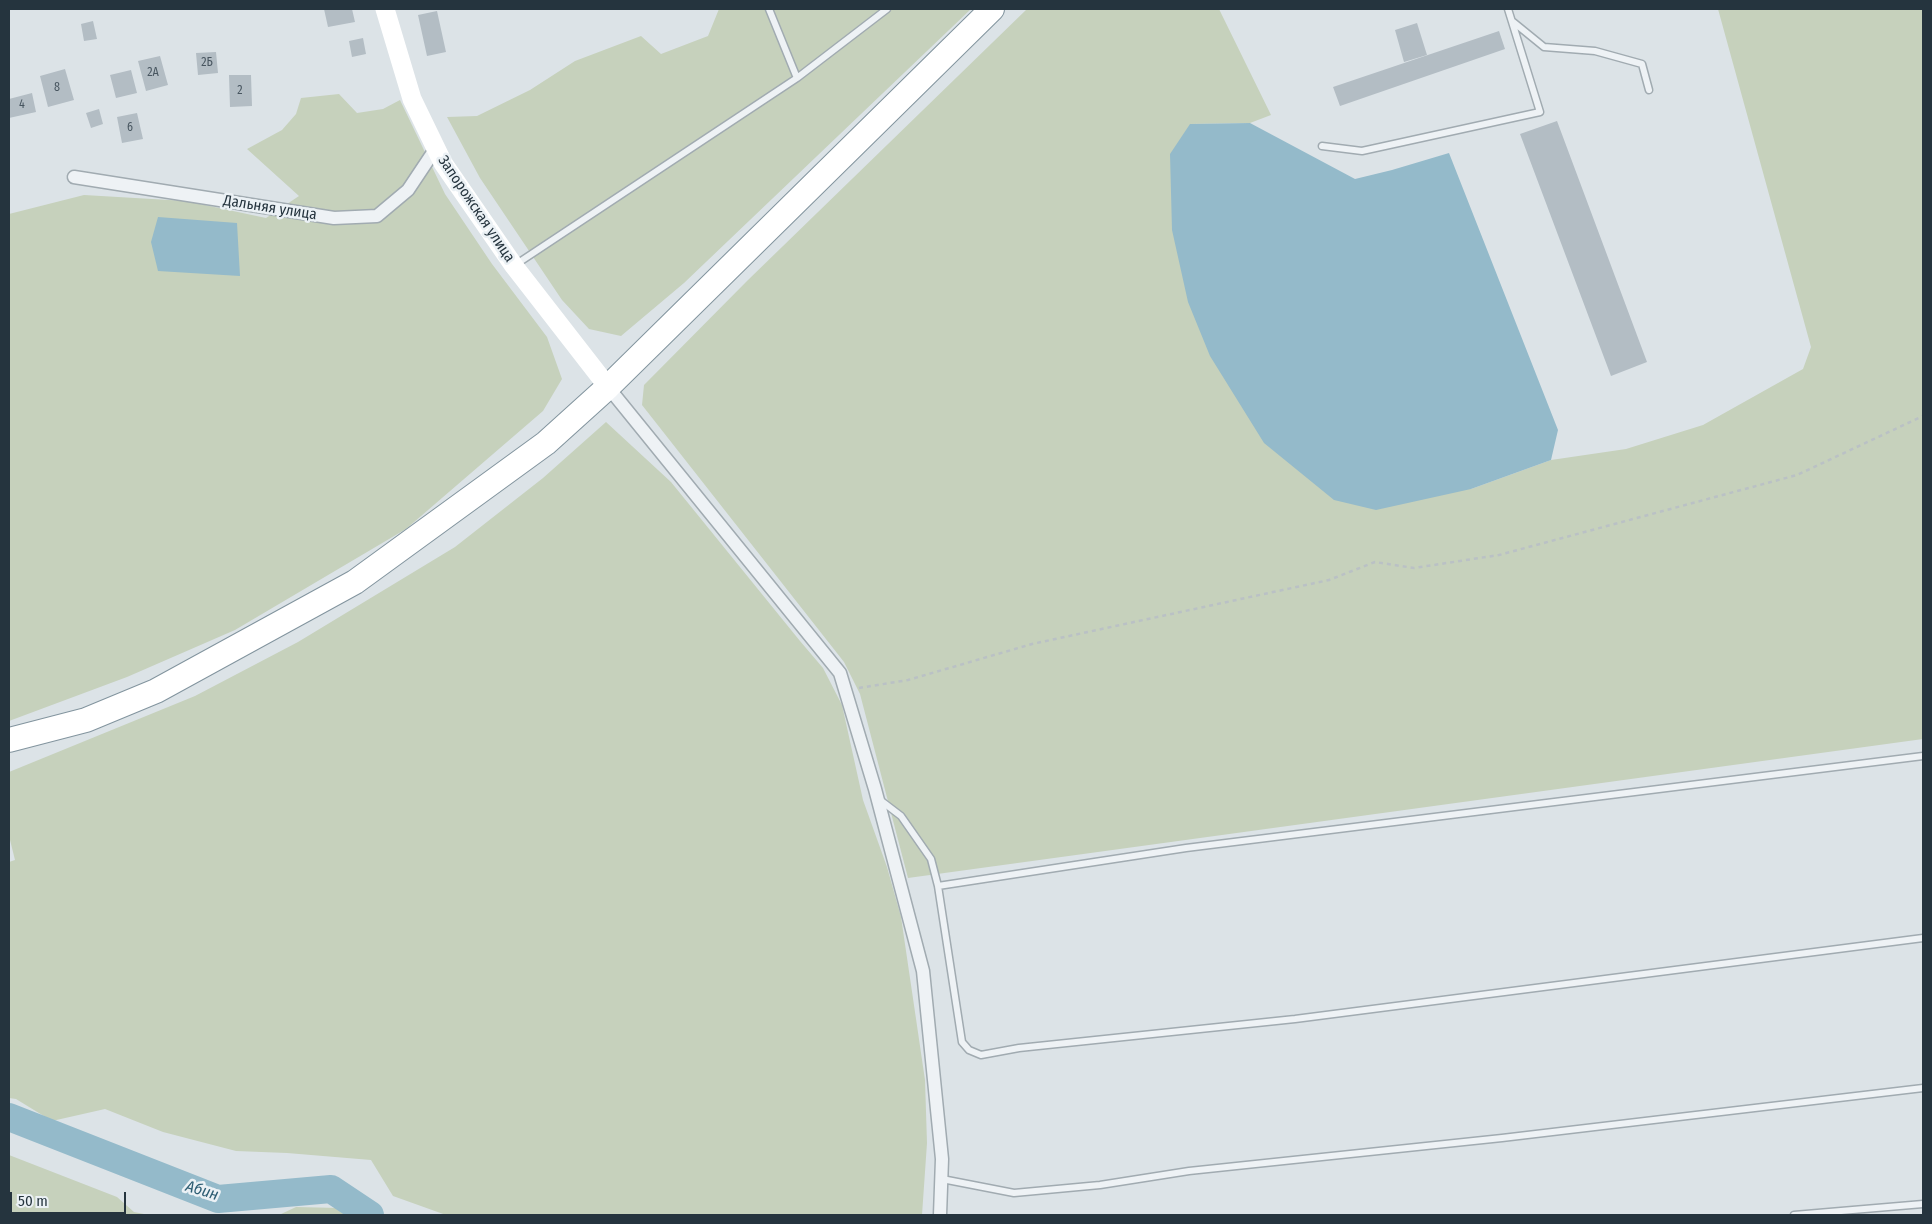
<!DOCTYPE html>
<html>
<head>
<meta charset="utf-8">
<style>
	body { margin:0 }
	#map { position:relative; width:1932px; height:1224px; overflow:hidden; background:#dce3e7; font-family:"Fira Sans Condensed",sans-serif }
	canvas { display:block }
	.frame { position:absolute; inset:0; border:10px solid #25343e; pointer-events:none }
	.scale { position:absolute; left:10px; top:1192px; width:116px; height:22px; box-sizing:border-box; border:2px solid #25343e; border-top:0; padding-left:6px; font-size:15px; line-height:18px; white-space:nowrap; color:#25343e; -webkit-text-stroke:4px #ebf1f5; paint-order:stroke }
</style>
</head>
<body>
<div id="map">
<canvas width="1932" height="1224"></canvas>
<div class="frame"></div>
<div class="scale">50 m</div>
</div>
<script>
const g = document.querySelector('canvas').getContext('2d');
g.lineJoin = 'round';
function paint(path, color) {
  g.fillStyle = color;
  g.fill(path, 'evenodd');
}
function shape(rows) {
  const path = new Path2D();
  for (const r of rows) {
    path.moveTo(r[0], r[1]);
    for (let i = 2; i < r.length; i += 2) path.lineTo(r[i], r[i + 1]);
  }
  return path;
}
function trace(path, color, width, dash) {
  g.strokeStyle = color;
  g.lineWidth = width;
  g.lineCap = dash ? 'butt' : 'round';
  g.setLineDash(dash || []);
  g.stroke(path);
}
function write(font, color, halo, rows, align = 'center') {
  g.font = font + ' "Fira Sans Condensed",sans-serif';
  g.lineWidth = 5;
  g.setLineDash([]);
  g.textBaseline = 'middle';
  g.strokeStyle = halo;
  g.fillStyle = color;
  for (const [text, x, y, turn = 0] of rows) {
    g.save();
    g.translate(x, y);
    g.rotate((+turn || 0) * Math.PI / 180);
    g.textAlign = isNaN(turn) ? turn : align;
    if (halo) g.strokeText(text, 0, 0);
    g.fillText(text, 0, 0);
    g.restore();
  }
}
paint(shape([
	[719,9,971,9,684,283,621,336,589,329,562,300,480,178,447,117,477,116,530,90,575,61,641,36,661,54,708,36],
	[1027,9,1219,9,1271,115,1250,123,1190,124,1471,489,1551,460,1626,449,1703,425,1803,369,1811,347,1718,9,1923,9,1923,739,908,878,860,694,844,662,642,405,644,385,748,280],
	[339,94,357,113,383,109,400,100,445,194,492,264,547,337,562,379,543,411,406,529,235,630,127,677,9,721,9,214,84,195,186,201,266,218,299,196,247,149,282,130,296,114,301,98],
	[606,422,671,482,800,641,823,668,842,705,863,800,887,867,901,917,925,1080,927,1143,922,1215,446,1215,393,1196,371,1160,287,1153,236,1151,163,1132,105,1109,52,1121,16,1099,9,1098,9,862,15,860,9,836,9,772,195,696,298,642,455,547,543,478],
	[9,1155,117,1197,134,1212,149,1215,9,1215],
	[296,1207,339,1208,347,1215,279,1215]
]), '#c6d1bc');
paint(shape([
	[1250,123,1355,179,1392,170,1449,153,1558,430,1551,460,1471,489,1376,510,1334,500,1264,443,1210,356,1188,302,1172,230,1170,154,1190,124],
	[158,217,237,223,240,276,158,271,151,242]
]), '#94baca');
trace(shape([
	[9,1117,218,1199,331,1189,370,1215]
]), '#94baca', 28);
paint(shape([
	[324,9,352,9,355,22,328,27],
	[437,11,446,52,427,56,418,15],
	[93,21,97,39,84,41,81,24],
	[1417,23,1427,55,1404,62,1395,30],
	[1499,31,1505,49,1340,106,1333,87],
	[363,38,366,54,352,57,349,41],
	[216,52,218,73,198,75,196,53],
	[160,56,168,85,146,91,138,61],
	[65,69,74,100,48,107,40,76],
	[131,70,137,93,116,98,110,75],
	[229,75,251,75,252,106,230,107],
	[32,93,36,112,9,118,9,99],
	[99,109,103,124,91,128,86,113],
	[137,113,143,139,122,143,117,117],
	[1557,121,1647,362,1611,376,1520,134]
]), '#b3bdc4');
const lane = shape([
	[769,9,797,78],
	[1512,21,1544,47,1595,51,1642,64,1649,90],
	[1322,146,1362,151,1540,112,1508,9],
	[515,265,797,78,887,9],
	[880,800,901,816,931,859,938,886,962,1042,969,1050,981,1055,1019,1048,1295,1019,1923,938],
	[938,886,1186,848,1923,756],
	[942,1179,1014,1193,1100,1185,1189,1171,1502,1138,1923,1088],
	[1794,1215,1923,1204]
]);
const street = shape([
	[74,177,334,218,377,216,408,190,436,148],
	[608,387,840,673,875,789,923,971,942,1159,940,1215]
]);
const highway = shape([
	[9,740,86,720,156,691,355,582,546,443,608,387,992,9]
]);
trace(lane, '#a1abb1', 9);
trace(street, '#a1abb1', 15);
trace(highway, '#82949e', 26);
trace(shape([
	[859,688,908,680,1032,644,1329,580,1375,562,1414,568,1499,555,1797,475,1923,416]
]), '#bac1c5', 2.5, [4, 4]);
trace(lane, '#eef2f5', 6);
trace(street, '#eef2f5', 12);
trace(shape([
	[385,9,412,99,443,163,514,266,608,387]
]), '#fff', 19);
trace(highway, '#fff', 24);
write('12px', '#485660', null, [
	["2Б",207,63],
	["2А",153,73],
	["8",57,88],
	["2",240,91],
	["4",22,105],
	["6",130,128]
]);
write('15px', '#25343e', '#ebf1f5', [
	["Дальняя улица",270,208,9],
	["Запорожская улица",476,209,56]
]);
write('italic 16px', '#2d5d73', '#ebf1f5', [
	["Абин",202,1191,17]
]);
</script>
</body>
</html>
